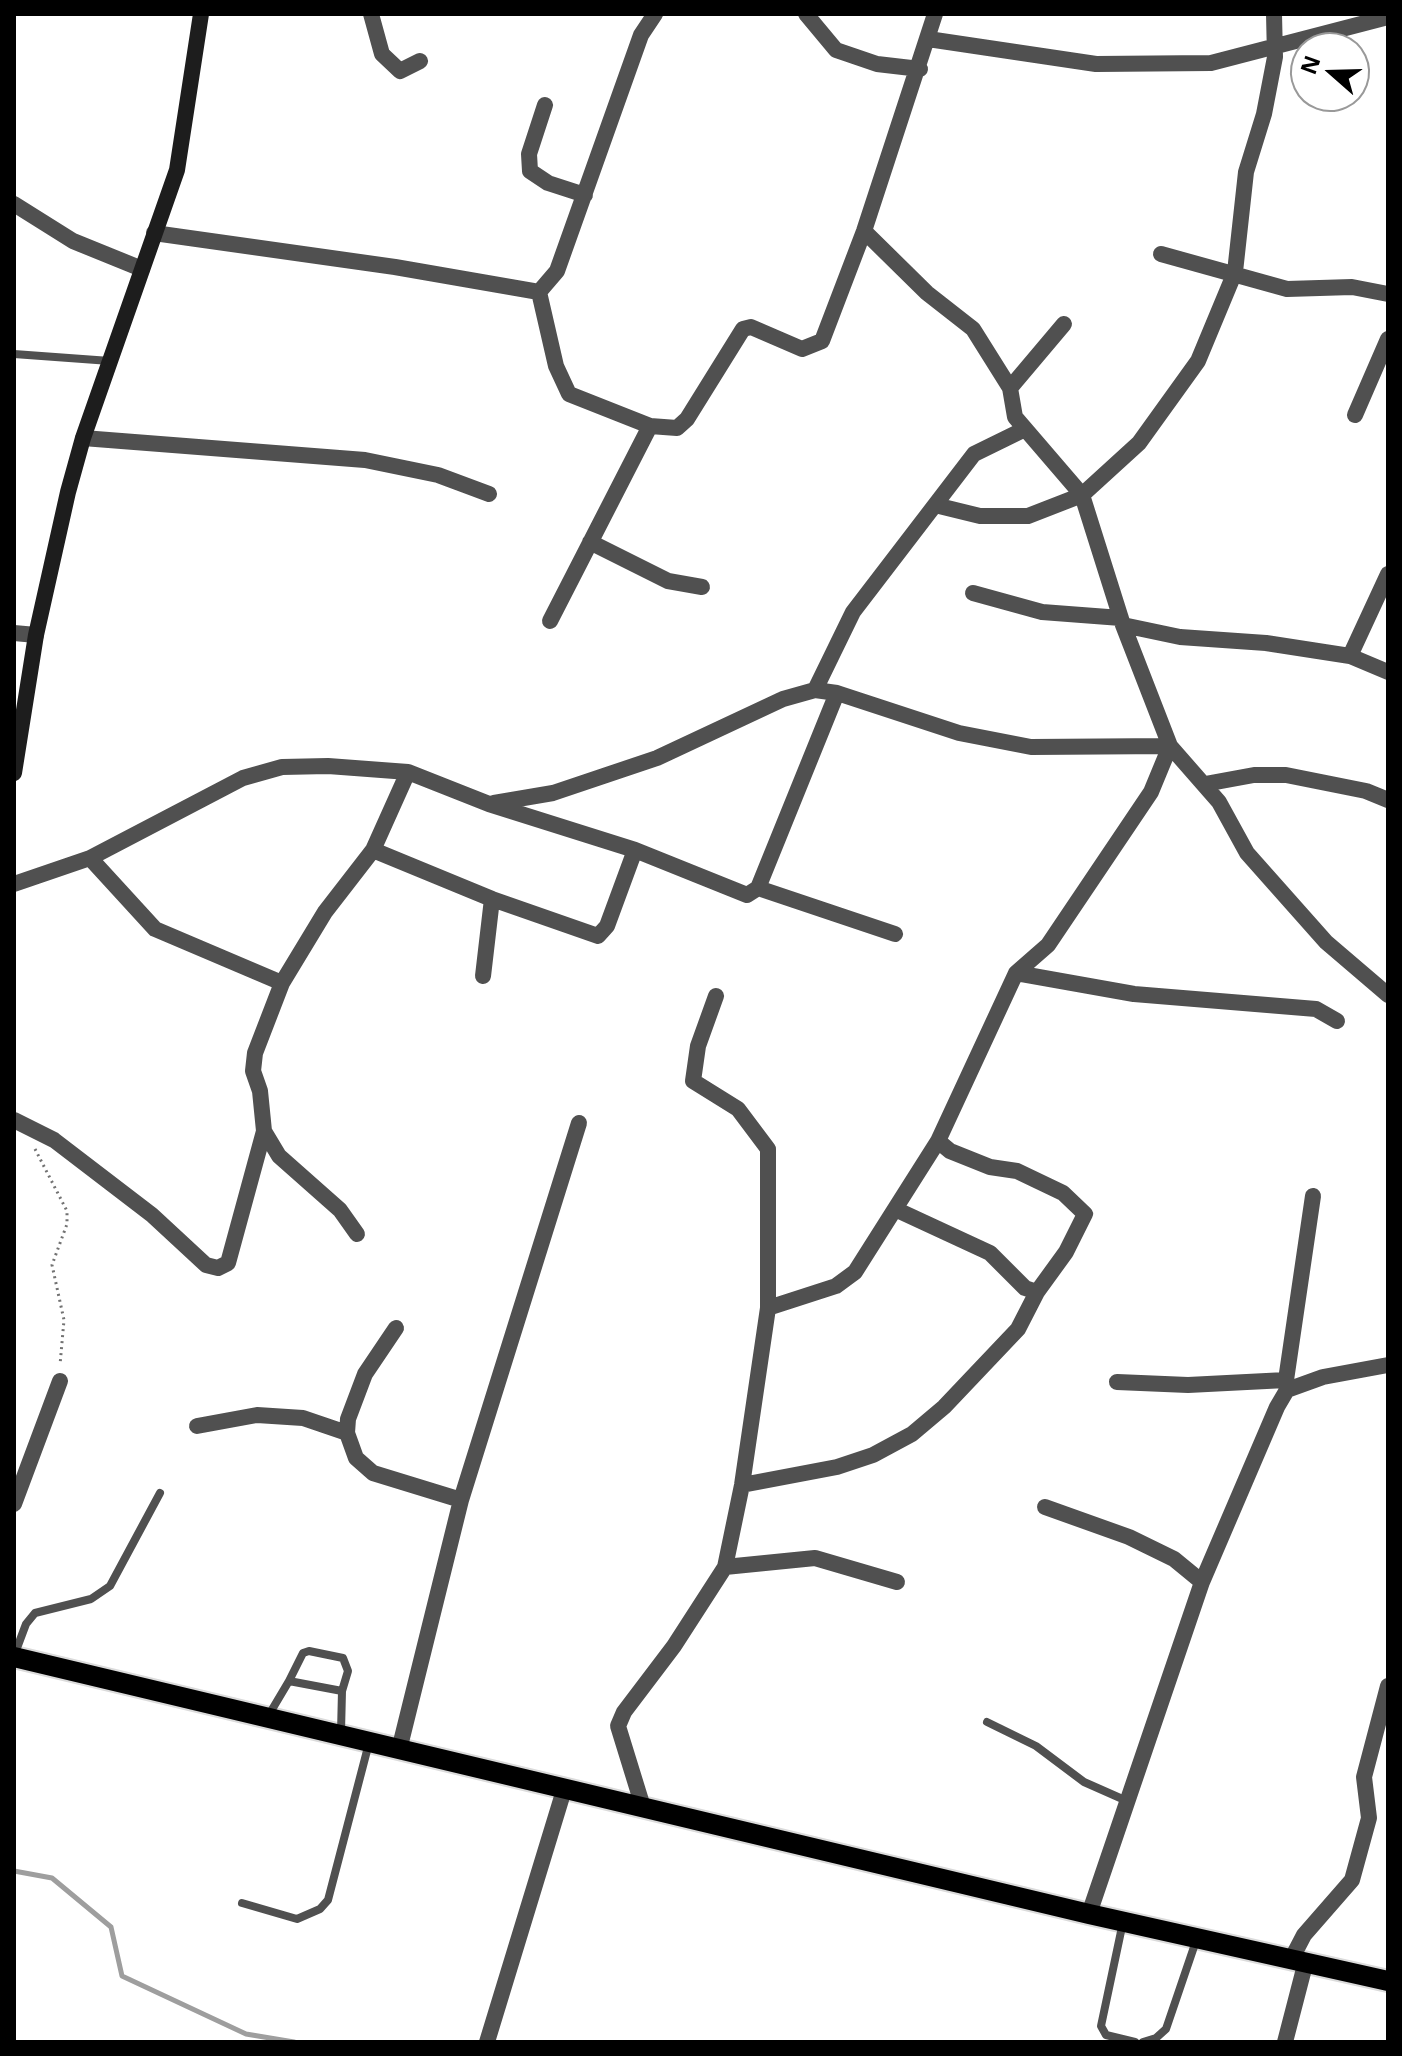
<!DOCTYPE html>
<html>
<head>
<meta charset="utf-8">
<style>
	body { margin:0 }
	#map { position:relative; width:1402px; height:2056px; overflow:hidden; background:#fff; font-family:"Open Sans",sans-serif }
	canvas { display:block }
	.frame { position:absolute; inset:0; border:16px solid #000; pointer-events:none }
	.north { position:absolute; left:1290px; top:32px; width:80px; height:80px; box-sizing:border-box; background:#fff; border:2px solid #999; border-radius:50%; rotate:290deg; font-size:22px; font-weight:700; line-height:32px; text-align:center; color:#000 }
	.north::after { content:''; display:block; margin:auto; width:28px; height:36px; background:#000; clip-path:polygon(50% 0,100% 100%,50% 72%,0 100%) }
</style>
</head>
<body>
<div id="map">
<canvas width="1402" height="2056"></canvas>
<div class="frame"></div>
<div class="north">N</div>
</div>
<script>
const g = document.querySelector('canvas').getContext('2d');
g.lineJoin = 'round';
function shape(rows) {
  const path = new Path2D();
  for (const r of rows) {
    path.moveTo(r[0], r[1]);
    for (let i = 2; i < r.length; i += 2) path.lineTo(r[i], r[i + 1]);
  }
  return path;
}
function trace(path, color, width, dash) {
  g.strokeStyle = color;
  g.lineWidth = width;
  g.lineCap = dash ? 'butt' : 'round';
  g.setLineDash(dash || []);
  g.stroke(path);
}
trace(shape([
	[14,1871,52,1878,111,1927,122,1976,246,2034,294,2042]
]), '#9e9e9e', 5);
const primary = shape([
	[14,1657,1089,1914,1388,1981]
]);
trace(primary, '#dbdbdb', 24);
trace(shape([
	[35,1149,67,1211,67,1224,52,1265,64,1320,60,1365]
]), '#727272', 3, [2, 4]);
trace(shape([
	[14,354,110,361],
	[14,1656,26,1624,35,1613,91,1599,110,1586,160,1493],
	[289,1681,303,1653,309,1651,343,1658,348,1671,342,1691],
	[267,1718,289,1681,342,1691,341,1732],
	[987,1722,1036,1746,1084,1782,1127,1801],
	[242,1903,297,1919,320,1909,328,1900,369,1743],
	[1123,1922,1101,2026,1106,2035,1135,2042],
	[1143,2042,1156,2038,1166,2029,1197,1938]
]), '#505050', 8);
trace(shape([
	[371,14,382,54,400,71,420,61],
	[806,14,836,50,877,64,920,69],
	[928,39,1096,64,1211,63,1388,17],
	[545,105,529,154,530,171,548,183,585,195],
	[14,204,73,241,142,269],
	[864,231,927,293,973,329,1010,388,1015,417,1082,495,1123,625,1170,746,1219,802,1247,853,1326,942,1388,995],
	[154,233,395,267,539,292],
	[1161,254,1287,289,1352,287,1388,294],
	[539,292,557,271,641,35,655,14],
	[539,292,556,366,569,394,650,426],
	[1010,388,1064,324],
	[1355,415,1388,339],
	[83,438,365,460,438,475,489,494],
	[935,505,980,516,1028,516,1082,495,1139,443,1198,361,1235,272,1246,172,1264,114,1275,57,1274,14],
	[590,542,668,581,702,587],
	[973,593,1042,612,1121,618],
	[550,621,650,426,677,428,687,419,743,329,751,327,802,349,822,341,864,231,935,14],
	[1123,625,1180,637,1266,643,1350,656,1388,672],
	[14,633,36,635],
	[1350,656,1388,574],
	[815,690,853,612,974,454,1025,429],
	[1205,784,1254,775,1286,775,1366,791,1388,800],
	[494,803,553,793,657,758,783,699,815,690,837,693,959,733,1031,747,1170,746],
	[373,850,492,899],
	[90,858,155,929,282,983],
	[14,884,90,858,243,778,282,767,328,766,408,772,489,804,635,850,747,895,758,888,837,693],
	[758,888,895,934],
	[1016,973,1134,994,1316,1009,1337,1021],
	[483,976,492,899,598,936,607,926,635,850],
	[14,1120,54,1140,152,1215,206,1265,218,1268,228,1263,264,1131],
	[895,1209,990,1253,1025,1288,1037,1292],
	[357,1234,340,1210,279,1156,264,1131,260,1091,253,1071,255,1053,282,983,325,912,373,850,408,772],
	[768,1308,836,1286,855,1272,938,1141,1016,973,1048,945,1151,792,1170,746],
	[396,1328,365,1374,348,1419,347,1433,356,1458,373,1473,461,1500],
	[1117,1382,1188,1385,1286,1380,1313,1196],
	[197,1426,257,1415,303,1418,347,1433],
	[742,1485,837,1467,873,1455,912,1434,944,1407,1018,1329,1037,1292,1066,1252,1085,1214,1063,1193,1017,1171,990,1167,950,1151,938,1141],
	[14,1504,60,1381],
	[1045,1507,1129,1537,1174,1559,1202,1582],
	[725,1567,815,1558,897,1582],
	[399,1750,461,1500,579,1123],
	[643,1807,618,1726,624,1712,674,1646,725,1567,742,1485,768,1308,768,1149,738,1109,693,1081,698,1046,716,996],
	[1089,1914,1202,1582,1277,1407,1287,1390,1323,1377,1388,1365],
	[1292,1958,1304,1935,1352,1880,1369,1818,1364,1777,1388,1686],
	[487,2042,564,1790],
	[1285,2042,1306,1961]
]), '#505050', 16);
trace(shape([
	[14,773,36,635,68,492,83,438,177,170,201,14]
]), '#1d1d1d', 16);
trace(primary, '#000', 20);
</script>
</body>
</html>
